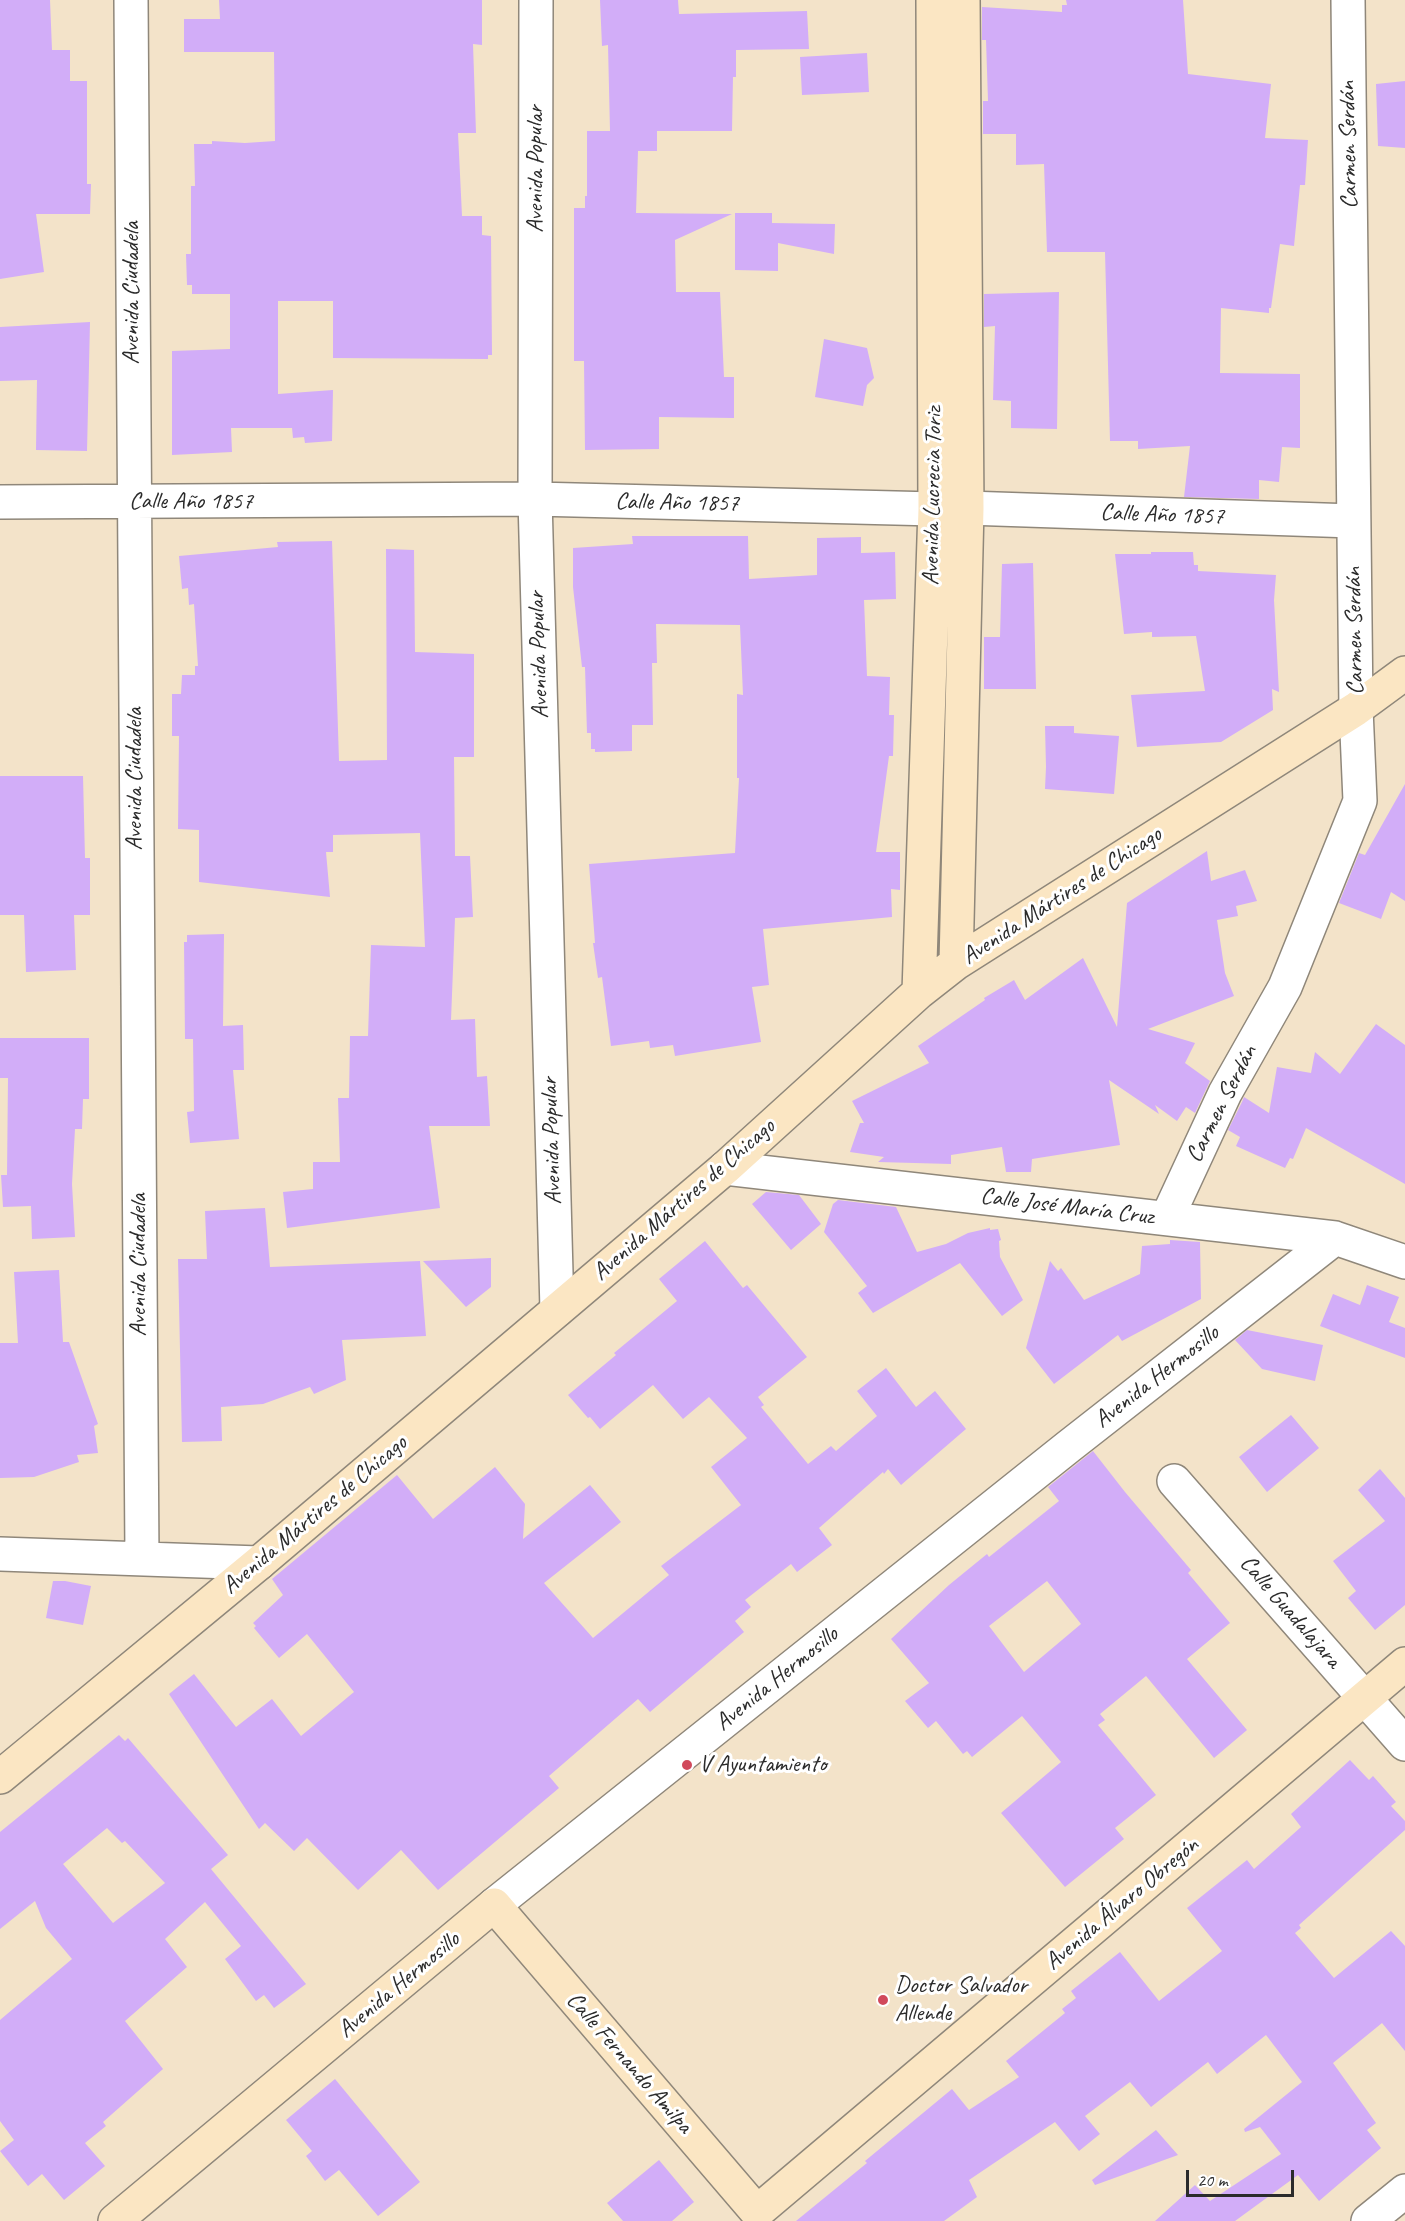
<!DOCTYPE html>
<html>
<head>
<meta charset="utf-8">
<style>
	body { margin:0 }
	#map { position:relative; width:1405px; height:2221px; overflow:hidden; background:#f3e3c9; font-family:Caveat,sans-serif }
	canvas { display:block }
	.scale { position:absolute; left:1186px; top:2170px; width:108px; height:27px; box-sizing:border-box; border:3px solid #2b2b2b; border-top:0; padding-left:8px; font-size:18px; line-height:21px; white-space:nowrap; color:#2b2b2b; -webkit-text-stroke:4px #fff; paint-order:stroke }
</style>
</head>
<body>
<div id="map">
<canvas width="1405" height="2221"></canvas>
<div class="scale">20 m</div>
</div>
<script>
const g = document.querySelector('canvas').getContext('2d');
g.lineJoin = 'round';
function paint(path, color) {
  g.fillStyle = color;
  g.fill(path, 'evenodd');
}
function shape(rows) {
  const path = new Path2D();
  for (const r of rows) {
    path.moveTo(r[0], r[1]);
    for (let i = 2; i < r.length; i += 2) path.lineTo(r[i], r[i + 1]);
  }
  return path;
}
function trace(path, color, width, dash) {
  g.strokeStyle = color;
  g.lineWidth = width;
  g.lineCap = dash ? 'butt' : 'round';
  g.setLineDash(dash || []);
  g.stroke(path);
}
function write(font, color, halo, rows, align = 'center') {
  g.font = font + ' Caveat,sans-serif';
  g.lineWidth = 6;
  g.setLineDash([]);
  g.textBaseline = 'middle';
  g.strokeStyle = halo;
  g.fillStyle = color;
  for (const [text, x, y, turn = 0] of rows) {
    g.save();
    g.translate(x, y);
    g.rotate((+turn || 0) * Math.PI / 180);
    g.textAlign = isNaN(turn) ? turn : align;
    if (halo) g.strokeText(text, 0, 0);
    g.fillText(text, 0, 0);
    g.restore();
  }
}
paint(shape([
	[0,0,50,0,52,50,70,50,70,81,87,81,87,184,91,184,90,214,36,214,44,272,0,279],
	[219,0,482,0,482,45,473,44,476,133,458,133,462,216,482,216,482,235,491,236,492,355,488,355,488,359,333,358,333,301,278,301,278,394,333,390,332,441,305,443,304,437,293,438,292,428,231,428,232,452,172,455,172,351,230,349,230,294,192,294,192,285,187,285,186,254,191,254,191,186,195,186,194,144,212,144,212,141,245,143,275,141,274,52,184,52,184,19,220,19],
	[600,0,678,0,679,14,807,11,809,49,736,50,736,77,733,77,732,131,657,131,657,151,638,151,636,213,732,214,675,240,676,292,720,292,724,377,734,377,734,418,659,417,659,449,585,450,584,361,574,361,574,208,585,208,585,196,587,196,587,131,610,131,608,45,602,46],
	[1066,0,1183,0,1188,74,1271,84,1265,138,1308,140,1305,185,1300,185,1294,246,1280,244,1271,308,1269,308,1269,313,1221,308,1220,373,1300,374,1300,448,1282,447,1279,482,1259,480,1259,499,1184,497,1190,446,1138,449,1138,441,1110,441,1105,252,1047,252,1044,164,1016,165,1016,134,983,134,983,101,988,101,986,40,982,40,982,7,1062,12,1062,5,1067,5],
	[867,53,869,92,802,95,800,57],
	[1405,81,1405,148,1378,146,1376,84],
	[735,213,772,213,772,223,835,224,834,254,778,243,778,271,735,270],
	[1059,292,1057,429,1011,428,1011,401,993,400,995,326,984,327,984,294],
	[90,322,87,451,36,450,37,380,0,381,0,327],
	[824,339,867,348,874,378,867,385,863,406,815,397],
	[632,536,748,536,749,579,817,575,817,538,861,537,861,553,895,552,896,599,864,600,867,676,890,677,889,715,894,715,893,756,889,756,876,852,900,852,900,890,891,889,892,917,763,929,769,985,752,987,761,1042,675,1056,673,1045,650,1048,649,1041,611,1046,602,977,598,978,593,943,595,943,589,864,735,853,739,778,737,778,737,694,743,695,740,625,656,624,657,663,652,663,653,725,632,725,632,751,595,752,595,749,591,749,591,733,587,733,585,667,582,667,573,587,573,548,633,544],
	[332,541,339,761,387,760,386,549,414,550,415,652,474,654,474,757,454,757,455,856,470,856,473,917,455,918,451,1020,475,1019,477,1077,487,1076,490,1126,429,1126,440,1208,287,1228,283,1192,313,1189,313,1162,340,1162,338,1098,349,1098,350,1036,368,1036,371,945,425,947,420,833,333,835,333,852,326,852,330,897,199,882,199,830,178,829,179,736,172,736,172,694,181,694,182,675,195,675,195,666,198,666,194,604,189,605,188,588,182,589,179,556,278,547,277,542],
	[1151,552,1193,552,1194,565,1198,565,1198,571,1276,575,1274,600,1279,692,1272,689,1273,710,1221,742,1137,747,1131,695,1205,691,1196,636,1152,637,1152,632,1124,634,1115,554,1151,554],
	[1033,563,1036,689,984,689,984,637,1000,637,1002,564],
	[1045,726,1074,726,1074,733,1119,736,1114,794,1045,789,1046,767],
	[0,776,83,776,85,858,90,858,90,915,74,915,76,970,26,972,24,915,0,915],
	[1405,784,1405,901,1391,892,1381,919,1339,903,1359,853,1365,855],
	[1207,851,1211,881,1245,870,1257,901,1236,906,1238,916,1217,920,1225,973,1234,996,1148,1029,1195,1043,1185,1063,1210,1081,1195,1113,1186,1107,1177,1121,1155,1105,1159,1114,1109,1080,1120,1145,1032,1159,1031,1172,1006,1172,1002,1147,951,1155,951,1164,878,1162,884,1157,850,1152,860,1123,864,1123,852,1101,929,1063,918,1046,985,1000,984,998,1014,980,1025,1000,1083,958,1117,1027,1127,903],
	[224,934,223,1026,243,1025,244,1070,233,1070,239,1139,190,1143,187,1112,194,1111,193,1039,185,1039,184,942,187,942,187,935],
	[1376,1024,1405,1045,1405,1184,1306,1128,1293,1159,1290,1158,1285,1168,1236,1146,1240,1137,1228,1130,1242,1102,1244,1097,1269,1113,1277,1067,1311,1073,1315,1052,1340,1074],
	[0,1038,89,1038,89,1099,83,1099,82,1129,75,1129,72,1184,75,1237,32,1239,31,1206,3,1207,1,1175,7,1175,8,1078,0,1078],
	[766,1192,799,1195,821,1224,791,1250,752,1204],
	[838,1200,896,1207,917,1252,946,1244,968,1233,990,1228,990,1230,998,1229,1001,1240,999,1241,1000,1257,1023,1300,1002,1316,960,1263,873,1313,858,1293,867,1286,824,1232,833,1204],
	[265,1208,270,1267,420,1261,426,1336,342,1340,346,1380,314,1394,310,1387,263,1404,221,1407,222,1441,182,1442,178,1259,207,1259,205,1211],
	[1170,1240,1200,1242,1201,1299,1122,1341,1118,1335,1054,1384,1026,1348,1050,1261,1058,1271,1061,1268,1084,1300,1140,1274,1142,1246,1170,1244],
	[705,1241,743,1288,747,1285,807,1357,758,1397,764,1405,761,1407,808,1464,831,1446,836,1451,877,1416,857,1391,886,1368,916,1407,935,1391,966,1429,901,1485,888,1469,884,1474,883,1472,819,1528,832,1545,797,1572,791,1564,745,1600,751,1607,735,1621,744,1632,650,1712,638,1699,549,1776,559,1788,438,1890,401,1850,358,1890,307,1838,294,1851,265,1823,259,1829,169,1694,194,1674,236,1727,272,1699,301,1736,354,1692,307,1634,279,1658,254,1628,256,1626,253,1623,283,1595,272,1579,397,1475,433,1519,495,1467,525,1504,523,1539,590,1485,621,1522,544,1583,593,1638,669,1575,661,1566,741,1505,711,1467,747,1438,709,1397,683,1419,653,1385,600,1429,590,1417,588,1418,568,1395,616,1355,614,1353,677,1301,659,1279],
	[491,1258,491,1287,466,1307,423,1261],
	[59,1270,63,1342,69,1342,98,1424,94,1426,98,1453,77,1455,79,1462,34,1477,0,1478,0,1343,18,1343,14,1272],
	[1367,1285,1399,1297,1389,1322,1405,1328,1405,1358,1320,1326,1333,1294,1360,1305],
	[1247,1330,1323,1345,1315,1381,1262,1369,1235,1340],
	[1291,1415,1319,1448,1267,1492,1239,1457],
	[1093,1451,1125,1492,1191,1570,1188,1573,1230,1623,1187,1659,1247,1730,1214,1758,1146,1676,1100,1714,1105,1720,1098,1725,1156,1795,1115,1828,1124,1839,1065,1887,1001,1813,1061,1762,1022,1716,972,1757,967,1751,963,1754,936,1721,928,1728,905,1701,929,1683,891,1639,949,1585,987,1554,989,1557,1059,1501,1048,1487],
	[1047,1581,1081,1624,1024,1672,989,1626],
	[1380,1469,1405,1498,1405,1605,1375,1630,1348,1598,1356,1591,1333,1561,1385,1521,1358,1490],
	[53,1581,65,1581,91,1586,83,1625,46,1618],
	[119,1735,125,1741,128,1738,228,1855,211,1869,306,1984,274,2008,264,1995,256,2001,225,1959,241,1946,205,1902,165,1939,187,1967,125,2021,163,2069,103,2122,106,2126,85,2143,105,2166,64,2200,42,2174,28,2186,0,2151,14,2140,0,2121,0,2020,72,1959,46,1928,35,1901,0,1929,0,1832],
	[107,1828,122,1843,125,1841,165,1883,113,1923,63,1864],
	[1350,1760,1369,1780,1373,1776,1396,1802,1391,1806,1405,1821,1405,1830,1299,1925,1301,1928,1295,1933,1334,1978,1391,1931,1405,1946,1405,2051,1382,2023,1333,2063,1376,2123,1367,2130,1381,2148,1319,2201,1298,2175,1235,2221,1155,2221,1195,2185,1210,2201,1281,2154,1260,2127,1245,2132,1244,2129,1302,2082,1266,2035,1217,2074,1208,2062,1151,2107,1130,2082,1085,2116,1100,2134,1079,2151,1055,2122,969,2180,977,2197,944,2221,796,2221,867,2163,865,2161,952,2089,969,2110,1019,2077,1006,2061,1065,2013,1062,2009,1076,1998,1071,1991,1120,1952,1159,2001,1222,1951,1187,1908,1247,1860,1254,1869,1301,1827,1291,1814],
	[335,2079,420,2182,378,2216,339,2170,325,2181,306,2156,312,2151,286,2120],
	[1156,2130,1178,2155,1095,2185,1092,2180],
	[659,2160,694,2202,672,2221,623,2221,607,2203]
]), '#d2adf8');
const street = shape([
	[131,0,142,1557],
	[536,0,535,499,557,1310],
	[0,502,535,499,935,509,967,508,1353,521],
	[725,1168,1335,1238,1405,1262],
	[1167,1218,1225,1093,1285,987,1360,801,1356,709,1348,0],
	[1174,1481,1405,1744],
	[0,1554,259,1563],
	[494,1905,1068,1447,1335,1238],
	[1368,2221,1405,2191]
]);
const secondary = shape([
	[956,963,967,508,963,0],
	[919,992,935,509,933,0],
	[0,1777,259,1563,725,1168,919,992,956,963,1356,709,1405,673],
	[115,2221,494,1905,757,2212,1405,1664]
]);
trace(street, '#8f877a', 36);
trace(secondary, '#8f877a', 36);
trace(street, '#fff', 33);
trace(secondary, '#fbe6c3', 33);
for (const [x, y, r, color] of [
	[687,1765,6,"#d1495b"],
	[883,2000,6,"#d1495b"]
]) {
  const dot = new Path2D();
  dot.arc(x, y, r, 0, 2 * Math.PI);
  g.fillStyle = color;
  g.fill(dot);
  trace(dot, '#fff', 2);
}
write('24px', '#2b2b2b', '#fff', [
	["Carmen Serdán",1349,145,-91],
	["Avenida Popular",536,169,-90],
	["Avenida Ciudadela",132,293,-90],
	["Avenida Lucrecia Toriz",933,496,-89],
	["Calle Año 1857",191,502],
	["Calle Año 1857",677,503,1],
	["Calle Año 1857",1162,515,2],
	["Carmen Serdán",1355,631,-91],
	["Avenida Popular",539,655,-92],
	["Avenida Ciudadela",135,779,-90],
	["Avenida Mártires de Chicago",1062,896,-33],
	["Carmen Serdán",1222,1104,-63],
	["Avenida Popular",552,1141,-92],
	["Avenida Mártires de Chicago",684,1200,-41],
	["Calle José María Cruz",1067,1207,7],
	["Avenida Ciudadela",139,1265,-90],
	["Avenida Hermosillo",1157,1377,-38],
	["Avenida Mártires de Chicago",315,1515,-40],
	["Calle Guadalajara",1290,1612,49],
	["Avenida Hermosillo",777,1679,-39],
	["Avenida Álvaro Obregón",1122,1904,-40],
	["Avenida Hermosillo",399,1985,-40],
	["Calle Fernando Amilpa",629,2063,49]
]);
write('24px', '#2b2b2b', '#fff', [
	["V Ayuntamiento",699,1765],
	["Doctor Salvador",895,1986],
	["Allende",895,2014]
], 'left');
</script>
</body>
</html>
